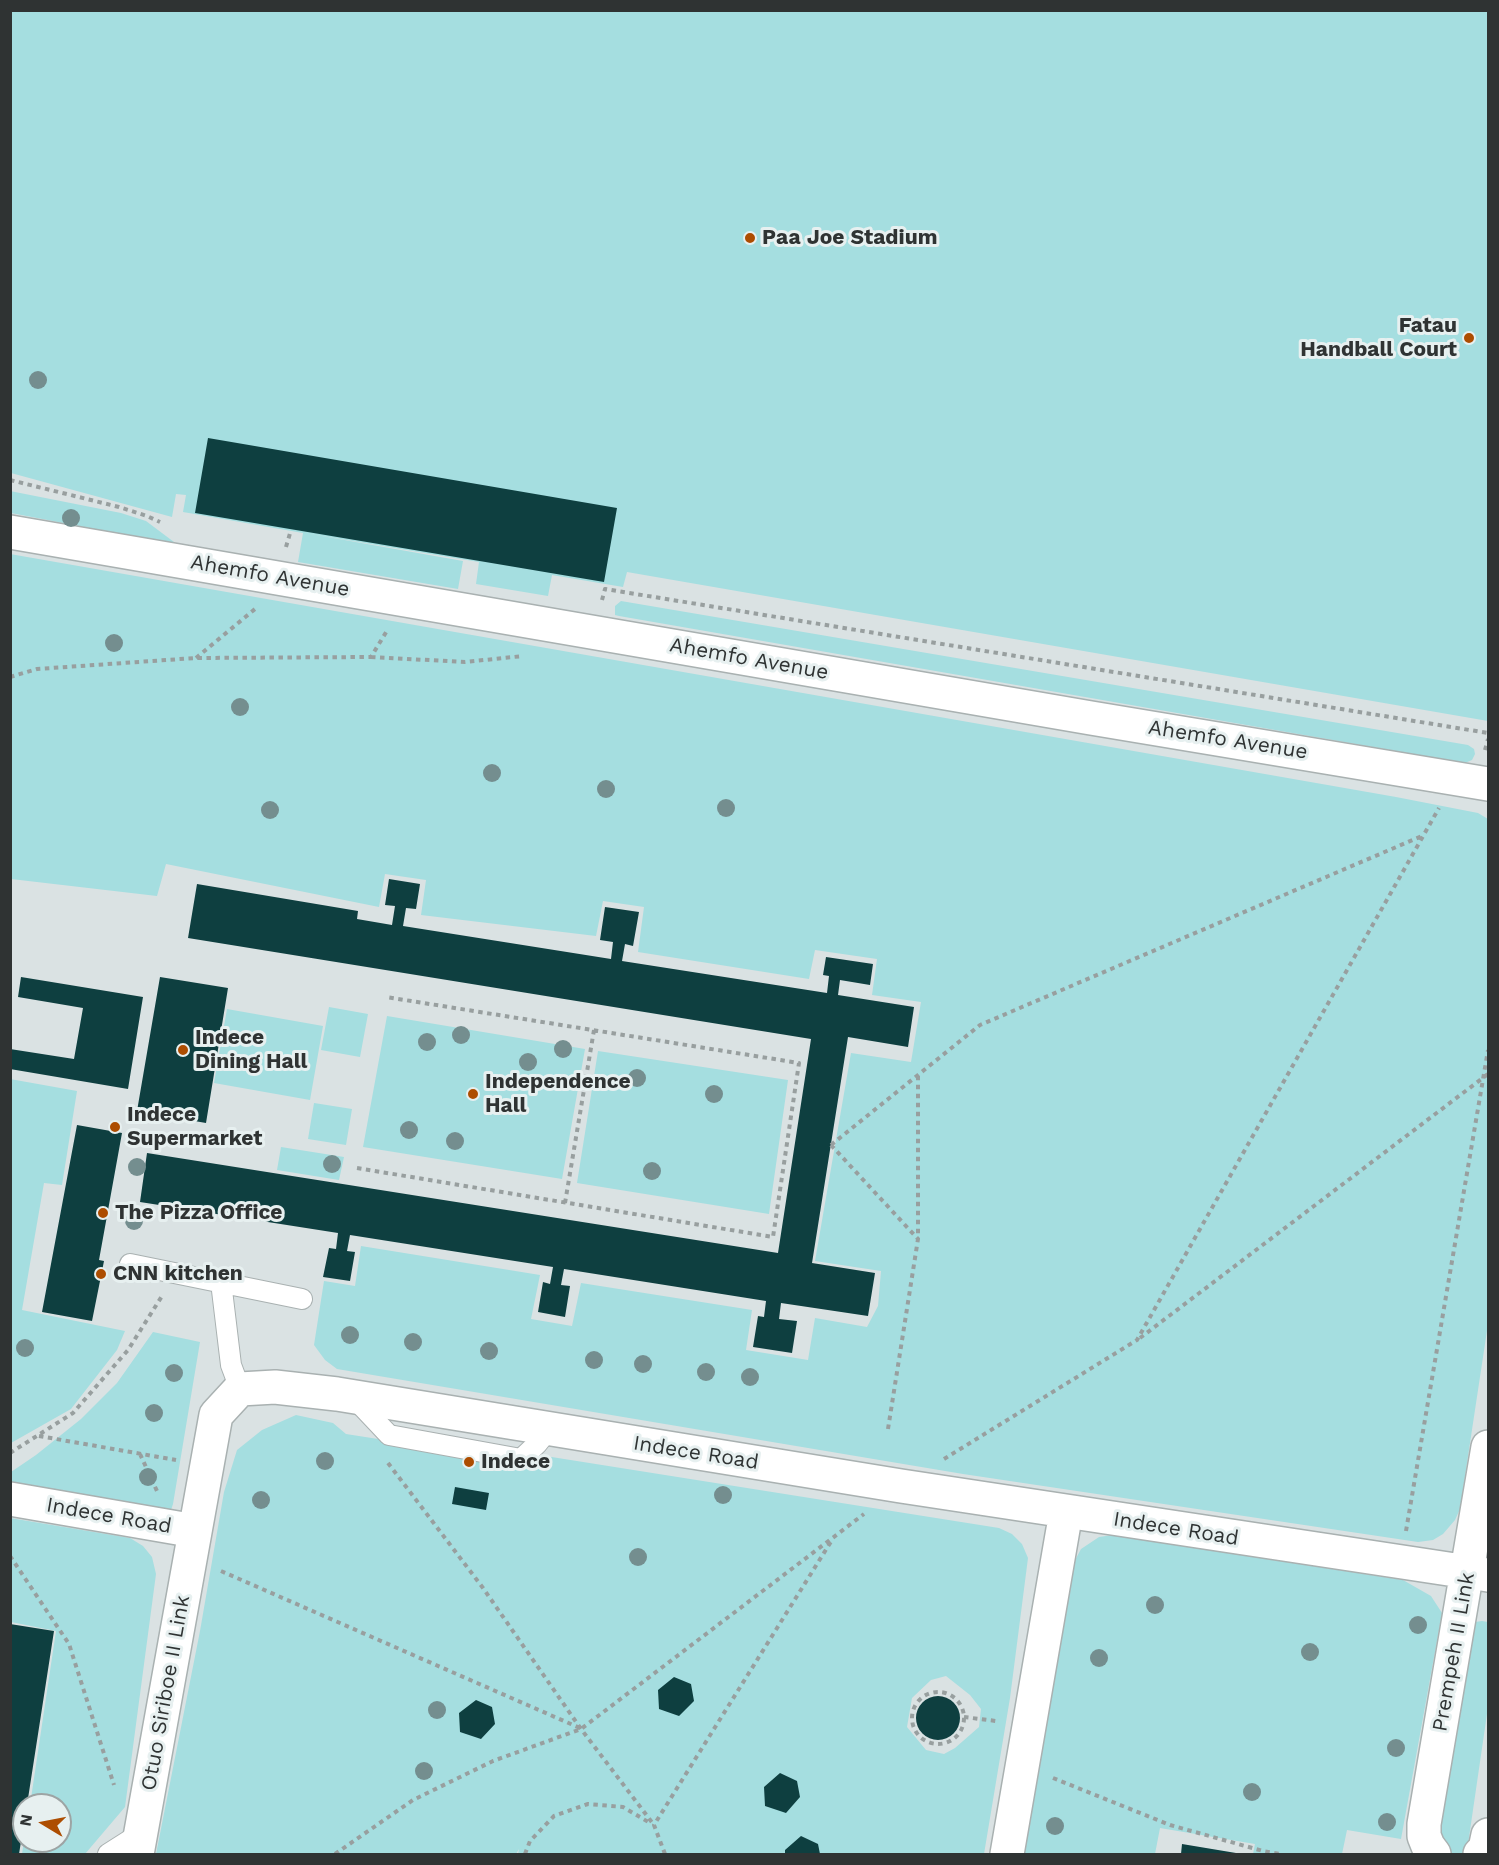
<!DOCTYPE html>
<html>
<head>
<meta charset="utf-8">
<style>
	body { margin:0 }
	#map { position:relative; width:1499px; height:1865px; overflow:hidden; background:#dae2e3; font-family:"Work Sans",sans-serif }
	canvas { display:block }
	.frame { position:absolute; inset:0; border:12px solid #2f3333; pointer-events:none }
	.north { position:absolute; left:12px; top:1793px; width:60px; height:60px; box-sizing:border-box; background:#e7f0f0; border:2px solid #9da4a4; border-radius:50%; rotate:280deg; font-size:16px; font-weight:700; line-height:24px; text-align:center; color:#2f3333 }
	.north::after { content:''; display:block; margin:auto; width:21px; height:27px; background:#ad4d01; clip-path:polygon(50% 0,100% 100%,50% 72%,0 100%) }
</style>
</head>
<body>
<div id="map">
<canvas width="1499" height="1865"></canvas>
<div class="frame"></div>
<div class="north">N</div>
</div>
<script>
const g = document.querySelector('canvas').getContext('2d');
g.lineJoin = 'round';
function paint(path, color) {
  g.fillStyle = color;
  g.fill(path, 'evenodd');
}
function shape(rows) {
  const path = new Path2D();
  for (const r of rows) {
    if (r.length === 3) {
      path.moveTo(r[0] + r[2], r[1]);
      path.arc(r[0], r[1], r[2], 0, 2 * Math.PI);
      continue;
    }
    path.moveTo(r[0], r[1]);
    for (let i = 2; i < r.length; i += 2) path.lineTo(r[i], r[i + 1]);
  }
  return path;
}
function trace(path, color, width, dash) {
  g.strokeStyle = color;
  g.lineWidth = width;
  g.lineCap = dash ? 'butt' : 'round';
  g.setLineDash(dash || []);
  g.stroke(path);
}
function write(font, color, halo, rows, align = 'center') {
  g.font = font + ' "Work Sans",sans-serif';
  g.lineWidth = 6;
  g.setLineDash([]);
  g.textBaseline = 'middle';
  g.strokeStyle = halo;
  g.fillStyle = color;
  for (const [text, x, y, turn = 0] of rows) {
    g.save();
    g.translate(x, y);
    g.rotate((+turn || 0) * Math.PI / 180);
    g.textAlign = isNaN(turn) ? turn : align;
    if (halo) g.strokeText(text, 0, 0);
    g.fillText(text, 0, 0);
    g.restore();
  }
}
paint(shape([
	[10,11,1488,11,1488,721,627,572,623,587,552,575,548,596,476,584,479,562,305,533,463,561,458,589,298,562,303,533,183,512,186,495,176,494,172,517,11,473],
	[10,491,121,513,146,521,178,545,11,513],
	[10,554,1396,797,1478,813,1488,819,1488,1324,1460,1509,1455,1520,1443,1534,1433,1540,1418,1542,963,1474,337,1369,325,1360,314,1345,324,1281,355,1286,361,1246,540,1275,531,1319,572,1326,581,1283,752,1310,746,1350,808,1360,815,1318,867,1327,878,1306,881,1271,815,1261,851,1053,911,1062,921,1002,872,995,877,959,815,950,809,979,638,952,644,907,603,901,596,936,421,915,426,880,385,874,379,907,166,864,157,896,11,879],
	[621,601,1468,745,1474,749,1475,754,1472,760,1465,763,619,616,615,615,615,606],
	[329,1007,368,1014,360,1057,321,1050],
	[227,1009,323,1026,310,1100,214,1083],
	[387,1016,585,1049,562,1179,363,1147],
	[598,1051,788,1080,769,1214,577,1183],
	[10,1079,77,1091,62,1185,44,1183,22,1310,125,1331,117,1350,71,1409,11,1443],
	[314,1103,352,1109,346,1145,308,1139],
	[281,1147,344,1157,339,1180,277,1170],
	[153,1332,200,1342,173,1504,169,1516,11,1486,11,1472,36,1455,81,1419,117,1383],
	[296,1415,333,1423,346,1434,455,1451,476,1445,999,1528,1012,1534,1022,1544,1028,1558,1010,1698,984,1854,518,1854,519,1849,516,1854,156,1854,200,1631,224,1492,237,1450,262,1430],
	[946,1676,970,1695,981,1709,979,1727,955,1748,944,1754,926,1750,907,1727,912,1698,931,1680],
	[10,1518,130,1538,143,1546,152,1557,156,1574,125,1807,85,1854,22,1854,24,1841,60,1841,60,1805,30,1805,56,1631,11,1622],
	[1113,1535,1403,1580,1431,1596,1442,1613,1401,1839,1347,1830,1342,1854,1253,1854,1255,1844,1160,1828,1155,1854,1024,1854,1072,1566,1081,1549,1099,1537],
	[1482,1621,1488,1622,1488,1707,1467,1851,1463,1854,1441,1854,1436,1846,1475,1622]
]), '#a5dee0');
paint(shape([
	[208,438,617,508,604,582,195,513],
	[389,879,420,884,416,909,406,908,403,926,611,959,613,942,600,940,605,907,639,912,633,946,625,944,622,961,827,993,829,976,823,975,826,957,873,964,870,985,840,980,838,995,914,1007,908,1047,848,1037,812,1263,875,1273,868,1316,781,1303,779,1319,797,1321,792,1353,753,1347,758,1316,764,1317,766,1301,564,1269,561,1285,570,1286,565,1317,538,1312,543,1282,550,1284,553,1267,350,1235,347,1251,355,1252,350,1281,323,1277,329,1248,336,1249,338,1233,140,1202,147,1153,778,1253,811,1039,188,938,197,884,358,911,357,919,392,925,395,906,385,905],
	[21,977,143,997,128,1089,10,1069,10,1049,74,1059,83,1008,18,997],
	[160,977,228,988,206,1123,137,1111],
	[77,1125,122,1133,99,1260,104,1261,92,1321,42,1312],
	[455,1487,489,1493,486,1510,452,1504],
	[10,1624,54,1631,27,1805,24,1805,24,1823,19,1854,10,1854],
	[674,1677,691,1684,694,1701,679,1716,659,1709,658,1690],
	[938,1718,22],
	[476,1700,492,1707,495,1724,481,1739,460,1732,459,1713],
	[780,1773,797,1781,800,1797,786,1813,765,1806,764,1787],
	[801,1836,818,1844,820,1854,785,1854,785,1850],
	[1182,1844,1236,1853,1236,1854,1181,1854]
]), '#0e3f40');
const lane = shape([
	[130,1264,302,1299],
	[221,1282,231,1365,240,1389],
	[355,1399,389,1435,521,1459,537,1444,549,1429],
	[108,1854,141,1833]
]);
const street = shape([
	[10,532,1091,718,1488,784],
	[10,1499,195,1531],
	[137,1854,216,1415,240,1389,275,1387,337,1394,901,1486,1488,1575],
	[1007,1854,1066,1512],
	[1434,1854,1428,1846,1424,1836,1424,1824,1488,1447],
	[1480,1854,1485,1849,1488,1835]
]);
trace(lane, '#a9b1b1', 22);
trace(street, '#a9b1b1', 36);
trace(shape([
	[10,480,119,507,147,516,160,522],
	[286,547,291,530],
	[602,600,605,589,1488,733],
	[371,657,465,662,523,656],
	[196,658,255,609],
	[10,677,37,669,195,658,371,657,388,629],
	[1485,750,1488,739],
	[831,1145,980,1025,1422,836],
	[831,1145,918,1239],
	[357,1168,773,1237,799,1063,386,997],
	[565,1203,594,1030],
	[1140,1338,1488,1074],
	[888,1429,918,1239,918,1076],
	[39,1436,176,1460],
	[10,1453,73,1413,128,1350,162,1296],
	[140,1454,157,1491],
	[944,1459,1137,1340,1439,808],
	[388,1463,483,1588,581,1729,654,1825],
	[1406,1531,1488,1050],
	[10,1556,69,1644,114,1785],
	[221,1571,580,1728],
	[938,1718,26],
	[964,1717,996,1721],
	[1053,1778,1170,1825,1263,1851,1281,1854],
	[335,1854,413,1800,493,1761,581,1729,864,1514],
	[525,1854,530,1841,554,1816,588,1804,623,1807,650,1823],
	[665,1854,654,1825,832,1540]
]), '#989f9f', 4, [4.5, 4.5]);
trace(lane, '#fff', 20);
trace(street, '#fff', 33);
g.fillStyle = '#748e8f';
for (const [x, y] of [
	[38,380],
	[71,518],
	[114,643],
	[240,707],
	[492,773],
	[606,789],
	[726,808],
	[270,810],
	[461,1035],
	[427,1042],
	[563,1049],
	[528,1062],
	[637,1078],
	[714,1094],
	[409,1130],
	[455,1141],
	[332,1164],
	[137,1167],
	[652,1171],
	[134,1221],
	[350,1335],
	[413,1342],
	[25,1348],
	[489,1351],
	[594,1360],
	[643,1364],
	[706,1372],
	[174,1373],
	[750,1377],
	[154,1413],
	[325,1461],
	[148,1477],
	[723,1495],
	[261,1500],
	[638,1557],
	[1155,1605],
	[1418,1625],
	[1310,1652],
	[1099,1658],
	[437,1710],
	[1396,1748],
	[424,1771],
	[1252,1792],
	[1387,1822],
	[1055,1826]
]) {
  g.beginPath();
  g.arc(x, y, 9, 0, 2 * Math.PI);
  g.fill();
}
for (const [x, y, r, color] of [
	[750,238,6,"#ad4d01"],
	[1469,338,6,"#ad4d01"],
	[183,1050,6,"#ad4d01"],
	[473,1094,6,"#ad4d01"],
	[115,1127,6,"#ad4d01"],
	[103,1213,6,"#ad4d01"],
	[101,1274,6,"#ad4d01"],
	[469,1462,6,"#ad4d01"]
]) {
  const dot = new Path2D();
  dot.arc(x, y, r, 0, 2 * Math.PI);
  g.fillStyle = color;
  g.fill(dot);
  trace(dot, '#e7f0f0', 2);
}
write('bold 21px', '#2f3333', '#e7f0f0', [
	["Paa Joe Stadium",762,238],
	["Fatau",1457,326,"right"],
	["Handball Court",1457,350,"right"],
	["Indece",195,1038],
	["Dining Hall",195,1062],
	["Independence",485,1082],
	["Hall",485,1106],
	["Indece",127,1115],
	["Supermarket",127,1139],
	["The Pizza Office",115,1213],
	["CNN kitchen",113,1274],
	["Indece",481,1462]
], 'left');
write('21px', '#2f3333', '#e7f0f0', [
	["Ahemfo Avenue",270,576,10],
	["Ahemfo Avenue",749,659,10],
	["Ahemfo Avenue",1228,740,9],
	["Indece Road",696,1453,9],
	["Indece Road",109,1516,10],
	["Indece Road",1176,1529,9],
	["Prempeh II Link",1454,1652,-80],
	["Otuo Siriboe II Link",166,1693,-80]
]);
</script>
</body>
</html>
